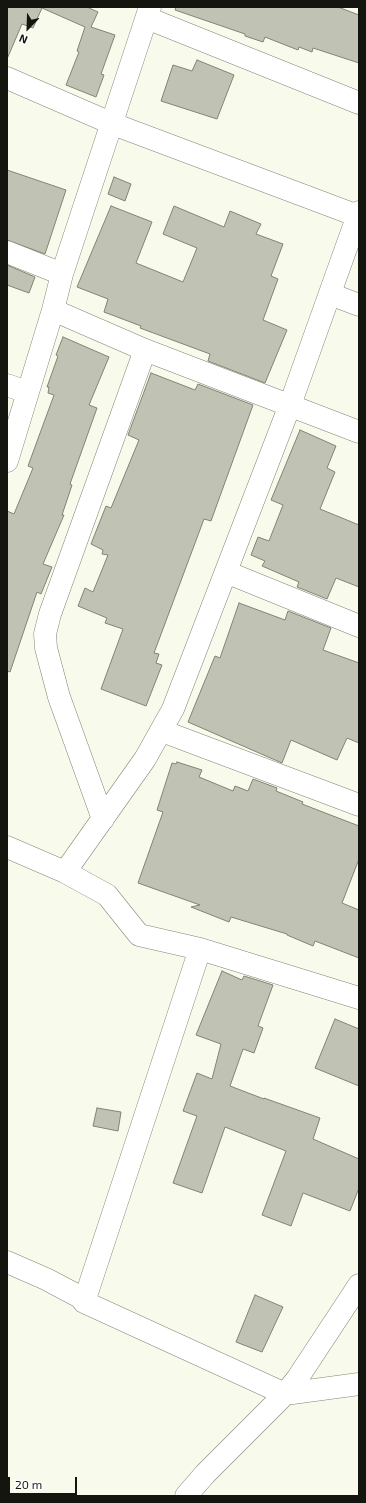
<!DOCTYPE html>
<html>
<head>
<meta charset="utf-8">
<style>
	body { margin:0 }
	#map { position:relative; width:366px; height:1503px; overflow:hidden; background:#f8fbec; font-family:"Exo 2",sans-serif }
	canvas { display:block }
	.frame { position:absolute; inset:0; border:8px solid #151510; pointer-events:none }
	.north { position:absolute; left:8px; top:8px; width:40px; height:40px; -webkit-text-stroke:3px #fff; paint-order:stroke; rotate:203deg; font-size:11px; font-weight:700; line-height:16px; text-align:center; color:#151510 }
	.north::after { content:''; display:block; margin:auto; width:14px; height:18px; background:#151510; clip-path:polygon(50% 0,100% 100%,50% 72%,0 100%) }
	.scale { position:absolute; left:8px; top:1477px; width:69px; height:18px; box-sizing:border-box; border:2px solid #151510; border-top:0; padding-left:5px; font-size:12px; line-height:14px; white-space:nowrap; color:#151510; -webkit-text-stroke:3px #fff; paint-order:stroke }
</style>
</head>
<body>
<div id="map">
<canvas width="366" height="1503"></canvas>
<div class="frame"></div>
<div class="north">N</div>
<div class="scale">20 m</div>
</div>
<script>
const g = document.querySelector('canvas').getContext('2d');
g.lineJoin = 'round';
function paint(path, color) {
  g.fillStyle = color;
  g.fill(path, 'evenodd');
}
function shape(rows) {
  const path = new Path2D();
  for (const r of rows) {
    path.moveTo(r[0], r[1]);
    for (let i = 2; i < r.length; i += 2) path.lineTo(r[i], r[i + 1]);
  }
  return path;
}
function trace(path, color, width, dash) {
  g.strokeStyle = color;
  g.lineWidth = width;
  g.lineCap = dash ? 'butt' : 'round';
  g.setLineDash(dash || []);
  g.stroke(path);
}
const building = shape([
	[7,7,87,7,98,12,91,27,115,35,101,74,104,75,96,97,66,85,79,52,77,51,85,27,42,8,33,28,22,24,7,59,7,7],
	[176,7,338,7,359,15,359,63,313,48,312,52,299,47,298,50,265,37,263,42,245,36,245,34,175,10,176,7],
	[197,60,234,75,217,119,161,101,173,65,192,71,197,60],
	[7,170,66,190,45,254,7,240,7,170],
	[114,177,131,184,125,201,108,194,114,177],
	[111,206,152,222,136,263,183,282,197,248,163,234,174,206,224,227,230,211,261,224,256,234,283,244,271,276,278,279,263,320,287,330,265,383,208,361,210,354,140,328,141,326,104,312,108,299,77,287,111,206],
	[7,265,35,277,29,293,7,285,7,265],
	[63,337,109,357,89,405,97,408,70,484,72,485,62,515,64,515,43,564,52,567,41,594,37,592,10,672,7,671,7,511,14,514,33,468,28,466,54,395,48,393,49,387,47,387,58,356,56,355,63,337],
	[151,373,195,390,198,384,253,405,211,521,204,519,154,653,159,654,156,663,162,665,146,706,101,689,123,629,105,623,107,618,78,606,85,588,93,592,108,555,102,554,103,550,91,544,106,506,111,508,139,440,128,435,151,373],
	[300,430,336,446,327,468,335,472,320,509,359,525,359,587,336,578,327,599,297,587,299,582,262,566,265,561,251,555,258,537,269,541,283,505,271,500,300,430],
	[239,603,285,620,288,611,331,628,323,650,359,663,359,743,347,738,337,760,291,740,282,763,188,722,215,656,220,658,239,603],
	[177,762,202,770,199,777,233,791,235,786,248,791,253,779,277,788,276,791,303,802,302,804,359,826,359,859,342,903,359,910,359,958,315,941,313,946,287,935,287,934,231,917,229,922,191,907,200,905,138,883,163,812,157,810,172,763,176,764,177,762],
	[222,971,242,980,244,976,273,985,258,1026,263,1028,254,1053,243,1049,230,1086,264,1099,264,1098,320,1118,313,1139,359,1159,359,1188,350,1211,303,1193,291,1226,262,1215,286,1151,225,1127,202,1193,173,1183,197,1116,183,1111,197,1073,212,1079,221,1044,196,1035,222,971],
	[335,1019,359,1029,359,1086,315,1068,335,1019],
	[97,1108,121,1112,118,1131,93,1126,97,1108],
	[255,1295,283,1307,262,1352,236,1342,255,1295]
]);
paint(building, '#c0c2b4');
trace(building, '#818376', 1);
const minor = shape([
	[147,18,359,103],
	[7,78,113,124,358,216],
	[7,252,62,274],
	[330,294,359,305],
	[53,310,145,350,359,432],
	[7,385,27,392],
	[7,461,53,310,62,274,150,7],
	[226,572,359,626],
	[162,731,359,805],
	[103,819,59,697,46,648,45,634,50,614,145,350],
	[7,847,65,872,107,895,139,935,200,949,359,998],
	[65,872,145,759,173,709,290,405,359,212],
	[7,1262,46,1279,80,1297,84,1302,285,1394,359,1384],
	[84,1302,200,949],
	[186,1496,205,1474,285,1394,297,1379,359,1285]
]);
trace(minor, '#828477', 23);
trace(minor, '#fff', 22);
</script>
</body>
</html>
